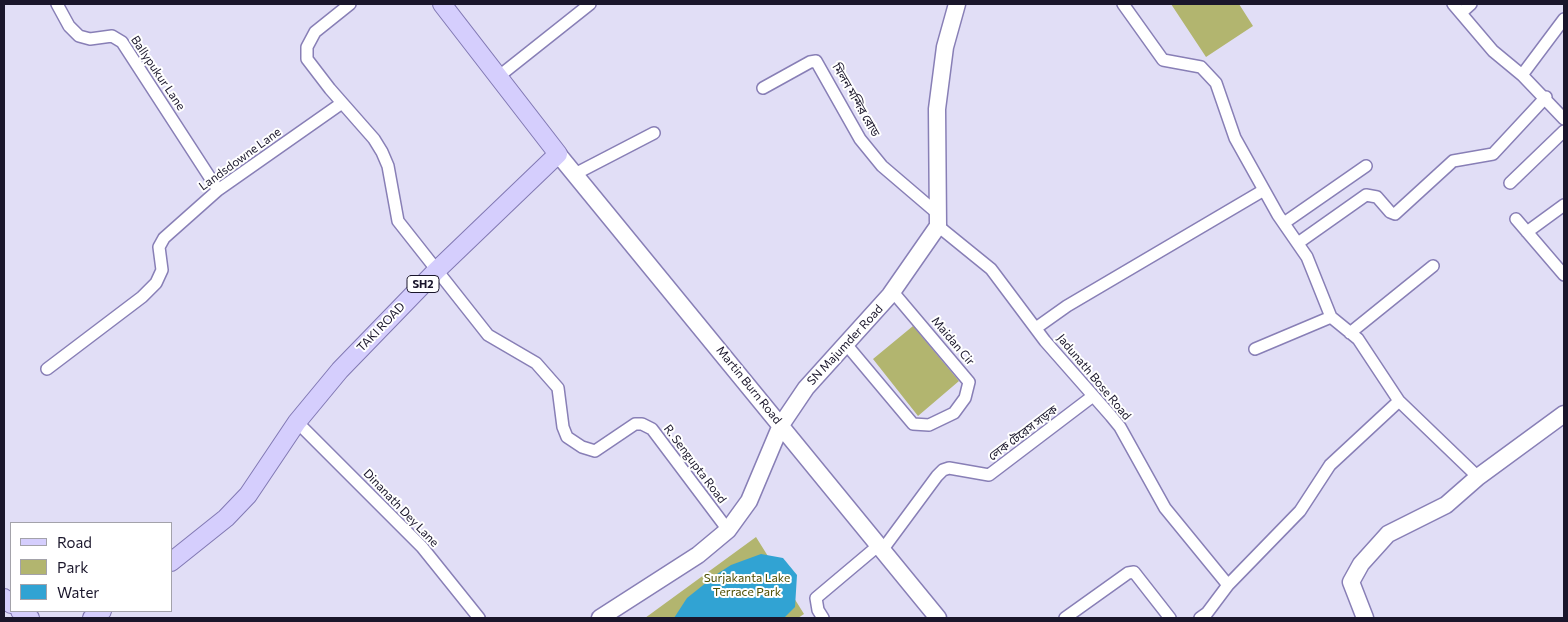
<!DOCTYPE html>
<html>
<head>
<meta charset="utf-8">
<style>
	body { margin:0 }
	#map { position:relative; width:1568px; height:622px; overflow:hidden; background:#e1def6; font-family:Commissioner,sans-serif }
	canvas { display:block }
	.frame { position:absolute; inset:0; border:5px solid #1a162b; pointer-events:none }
	.legend { position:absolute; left:10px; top:522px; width:162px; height:90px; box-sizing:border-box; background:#fff; border:1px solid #a3a2aa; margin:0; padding:6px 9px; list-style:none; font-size:15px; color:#1a162b }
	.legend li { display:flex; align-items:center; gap:10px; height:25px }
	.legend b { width:25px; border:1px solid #a3a2aa }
</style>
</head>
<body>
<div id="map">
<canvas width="1568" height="622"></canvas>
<div class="frame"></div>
<ul class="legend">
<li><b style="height:6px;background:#d5cefd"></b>Road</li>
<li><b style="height:14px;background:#b2b56f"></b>Park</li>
<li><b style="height:14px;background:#31a3d3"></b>Water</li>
</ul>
</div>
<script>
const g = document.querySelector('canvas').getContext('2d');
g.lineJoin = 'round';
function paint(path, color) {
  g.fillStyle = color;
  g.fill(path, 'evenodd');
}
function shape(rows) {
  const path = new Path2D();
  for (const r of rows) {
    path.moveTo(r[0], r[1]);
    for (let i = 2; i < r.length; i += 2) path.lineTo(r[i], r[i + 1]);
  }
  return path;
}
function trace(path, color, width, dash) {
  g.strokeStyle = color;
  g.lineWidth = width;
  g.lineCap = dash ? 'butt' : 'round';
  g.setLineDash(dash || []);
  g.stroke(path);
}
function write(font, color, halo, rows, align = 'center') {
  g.font = font + ' Commissioner,"Noto Sans Bengali",sans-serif';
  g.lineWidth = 4;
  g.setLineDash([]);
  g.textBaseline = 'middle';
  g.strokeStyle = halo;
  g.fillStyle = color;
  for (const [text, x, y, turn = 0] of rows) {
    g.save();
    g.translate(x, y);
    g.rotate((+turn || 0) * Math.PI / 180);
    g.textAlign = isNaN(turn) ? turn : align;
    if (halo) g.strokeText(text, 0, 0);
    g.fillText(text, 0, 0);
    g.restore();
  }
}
paint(shape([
	[1171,4,1239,4,1253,26,1206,57],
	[913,326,959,381,918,416,873,359],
	[756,537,804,614,798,618,645,618]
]), '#b2b56f');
paint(shape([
	[761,554,783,558,797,575,795,607,784,618,674,618,687,598,717,574,731,565]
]), '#31a3d3');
const street = shape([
	[57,4,69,26,79,36,90,39,112,36,122,42,218,190],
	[350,4,315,32,307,47,307,59,330,89,374,139,382,152,388,166,398,221,488,335,536,363,558,388,563,427,567,437,582,447,595,451,635,424,642,424,652,429,728,530],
	[1123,4,1163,60,1201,67,1216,83,1235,138,1278,215,1307,257,1331,317,1358,339,1399,401,1478,477],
	[1453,4,1493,51,1522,75,1564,119],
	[1461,13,1471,4],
	[1522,75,1564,19],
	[498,77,590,4],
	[763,88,810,62,816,61,860,139,882,166,937,213],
	[575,174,654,133],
	[1510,183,1564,131],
	[1516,219,1564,275],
	[1284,223,1366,166],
	[938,226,991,269,1045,341,1111,416,1120,427,1165,508,1228,585],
	[1527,232,1564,205],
	[1298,243,1366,195,1377,197,1390,212,1395,214,1453,161,1493,154,1546,97],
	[1036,328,1067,306,1264,190],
	[1350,333,1433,266],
	[845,343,913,424,929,425,954,413,965,398,969,382,893,292],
	[1255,349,1331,317],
	[47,369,142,297,156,283,162,270,159,247,164,238,218,190,342,103],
	[297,422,422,547,479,618],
	[883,549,937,476,943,470,949,468,989,475,1093,396],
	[823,618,818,610,816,598,879,545],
	[1065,618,1128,573,1134,572,1170,618],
	[1200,618,1207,613,1228,585,1300,511,1330,465,1399,401]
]);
const secondary = shape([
	[558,154,938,618],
	[600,618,698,555,728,530,749,501,781,425,806,388,890,295,938,226,937,109,945,47,957,4],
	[1365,618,1351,582,1361,564,1388,534,1446,505,1478,477,1564,414]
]);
const primary = shape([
	[171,562,226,518,248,495,297,422,340,370,436,271,558,154,442,4],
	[4,598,11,604],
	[20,611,30,618],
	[92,618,102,611]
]);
trace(street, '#887fb6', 14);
trace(secondary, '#887fb6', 19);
trace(primary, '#8178b3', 20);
trace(street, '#fff', 11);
trace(secondary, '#fff', 16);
trace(primary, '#d5cefd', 18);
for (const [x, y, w] of [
	[423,284,32]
]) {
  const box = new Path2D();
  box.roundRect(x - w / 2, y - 8.5, w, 17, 4);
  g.fillStyle = '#fff';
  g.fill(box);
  trace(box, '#1a162b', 1);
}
write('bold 11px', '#1a162b', null, [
	["SH2",423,284]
]);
write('12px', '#1a162b', '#fff', [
	["Ballypukur Lane",158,73,56],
	["মিলন মন্দির রোড",856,100,60],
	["Landsdowne Lane",240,159,-36],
	["TAKI ROAD",381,327,-46],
	["Maidan Cir",953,341,50],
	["SN Majumder Road",845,345,-47],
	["Jadunath Bose Road",1094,377,50],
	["Martin Burn Road",749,385,51],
	["লেক টেরেস সড়ক",1023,433,-37],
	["R. Sengupta Road",695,464,53],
	["Dinanath Dey Lane",401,508,46]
]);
write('12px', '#4c4d00', '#fff', [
	["Surjakanta Lake",747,578],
	["Terrace Park",747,592]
]);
</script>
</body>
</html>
